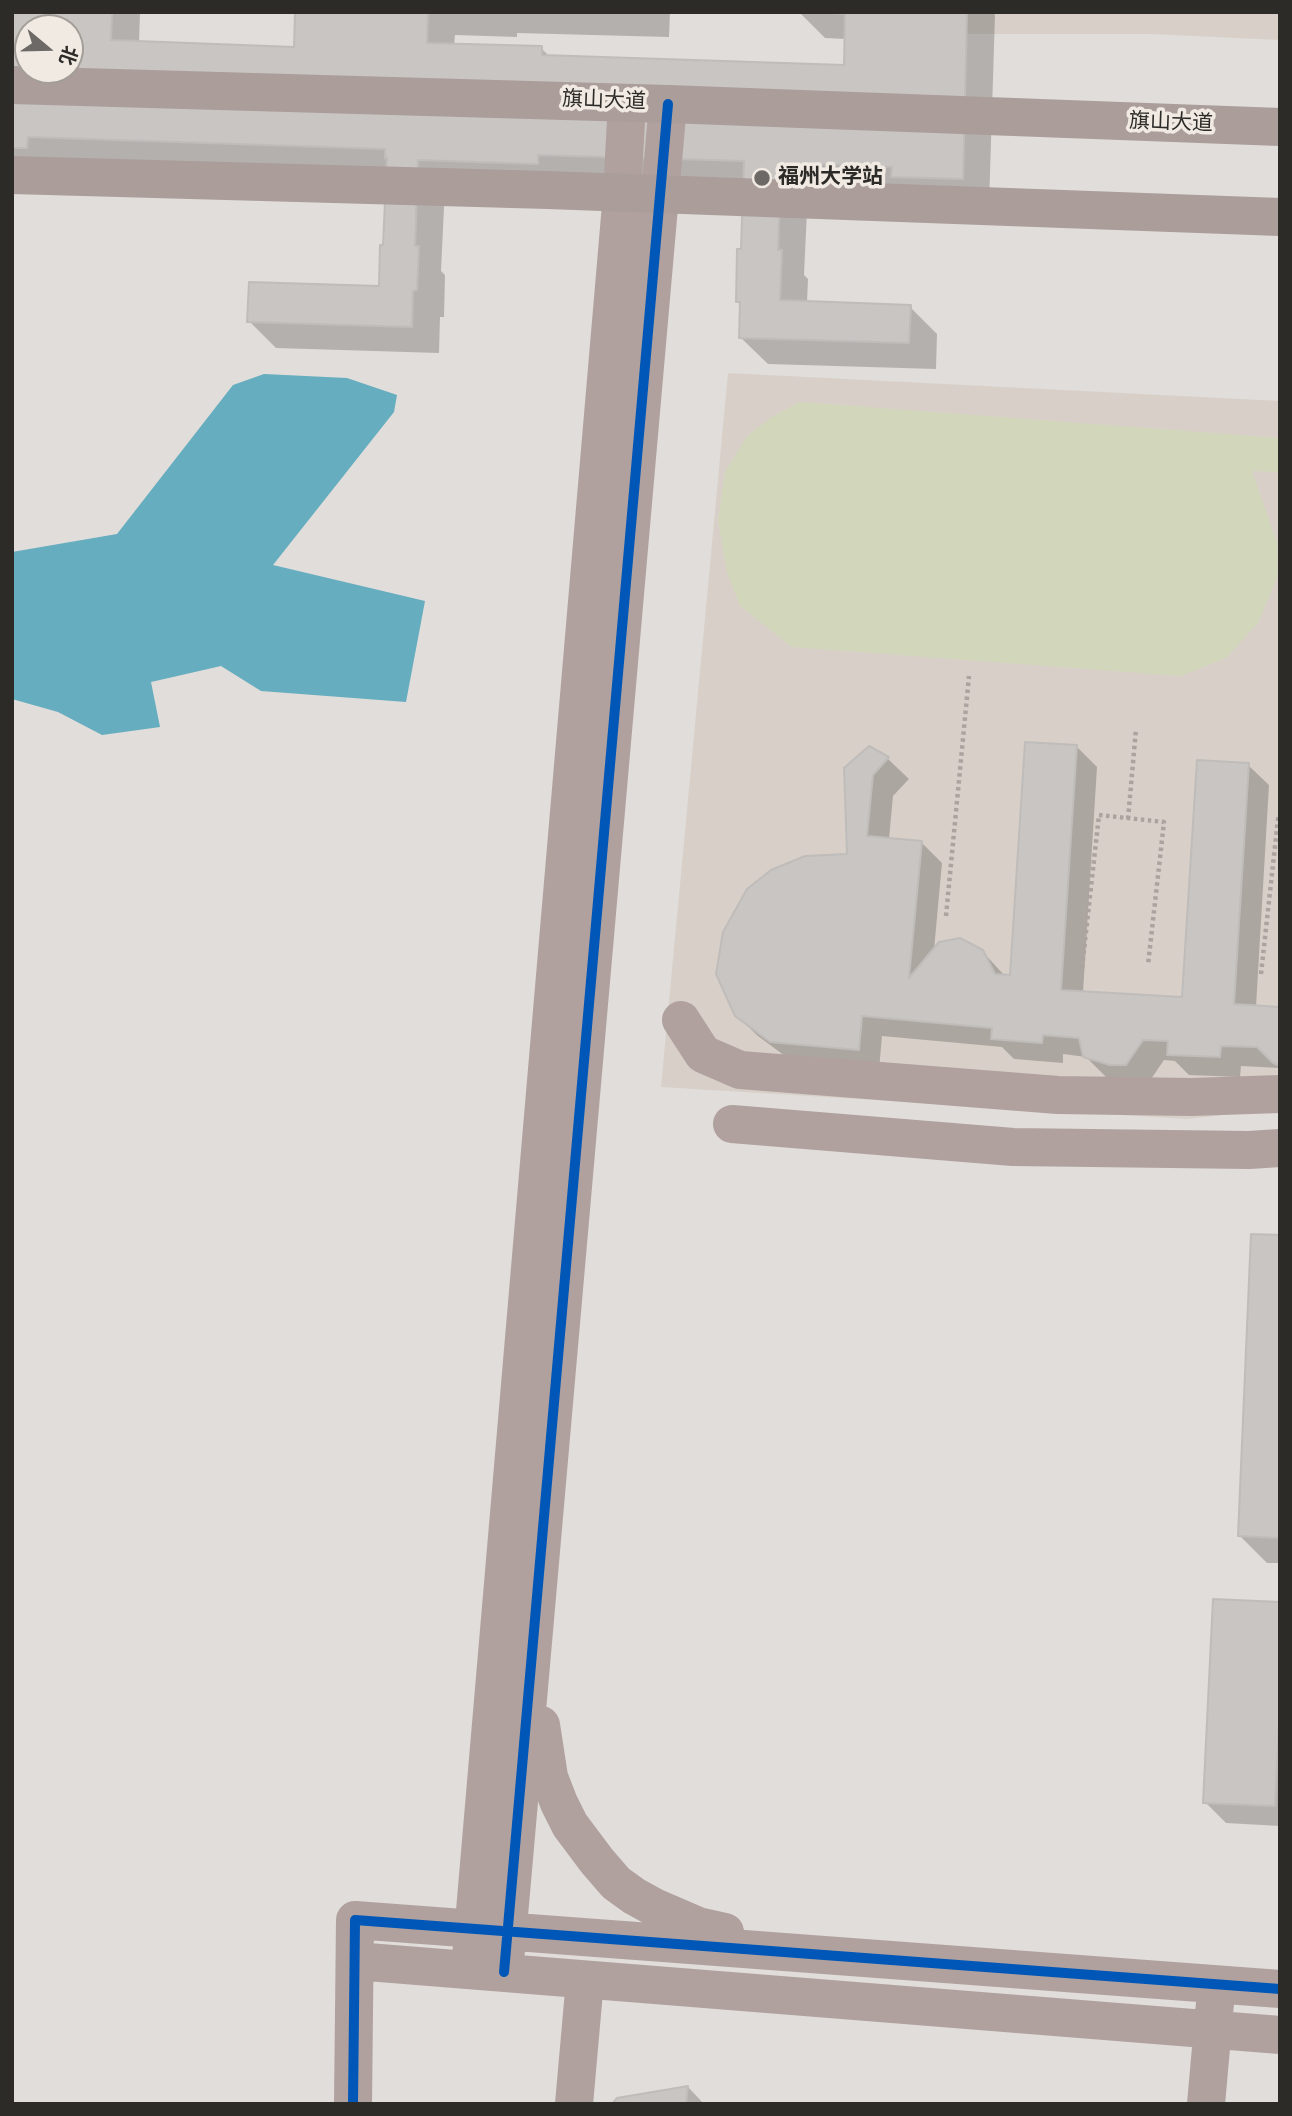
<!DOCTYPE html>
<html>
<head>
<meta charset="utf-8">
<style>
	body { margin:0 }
	#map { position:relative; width:1292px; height:2116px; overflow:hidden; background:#e0ddda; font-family:"Source Sans 3","Noto Sans SC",sans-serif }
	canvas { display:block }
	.frame { position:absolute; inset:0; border:14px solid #2d2b28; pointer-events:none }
	.north { position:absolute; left:14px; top:14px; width:70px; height:70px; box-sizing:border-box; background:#f1eae3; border:2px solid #a39e98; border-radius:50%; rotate:109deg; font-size:19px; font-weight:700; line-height:28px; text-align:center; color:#2d2b28 }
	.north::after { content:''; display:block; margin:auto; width:24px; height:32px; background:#6c6966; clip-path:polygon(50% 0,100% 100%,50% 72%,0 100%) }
</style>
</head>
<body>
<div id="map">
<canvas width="1292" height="2116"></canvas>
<div class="frame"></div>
<div class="north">北</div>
</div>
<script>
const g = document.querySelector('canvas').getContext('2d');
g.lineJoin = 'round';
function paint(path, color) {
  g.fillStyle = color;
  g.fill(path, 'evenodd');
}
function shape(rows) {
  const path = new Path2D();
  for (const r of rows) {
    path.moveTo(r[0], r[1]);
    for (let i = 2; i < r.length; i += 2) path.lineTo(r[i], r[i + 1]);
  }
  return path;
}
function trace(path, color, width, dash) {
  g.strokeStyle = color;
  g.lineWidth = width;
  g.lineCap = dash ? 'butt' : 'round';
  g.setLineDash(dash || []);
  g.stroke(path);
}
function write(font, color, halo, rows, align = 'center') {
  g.font = font + ' "Source Sans 3","Noto Sans SC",sans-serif';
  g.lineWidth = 7;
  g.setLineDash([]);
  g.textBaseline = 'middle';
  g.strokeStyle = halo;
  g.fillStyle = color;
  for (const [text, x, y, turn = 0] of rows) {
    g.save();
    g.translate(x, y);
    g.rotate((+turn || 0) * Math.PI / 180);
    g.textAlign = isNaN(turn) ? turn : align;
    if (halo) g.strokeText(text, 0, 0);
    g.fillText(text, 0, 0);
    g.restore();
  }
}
paint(shape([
	[966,12,1280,12,1280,40,1151,34,965,34],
	[728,373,1280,401,1280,1109,1187,1119,661,1087]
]), '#d8d0c8');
paint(shape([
	[800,402,1280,438,1280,472,1252,471,1277,543,1278,576,1258,623,1226,658,1181,676,792,647,740,606,727,572,718,520,725,472,748,435,772,417]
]), '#d2d6bb');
paint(shape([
	[264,374,347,378,397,395,394,412,273,565,425,601,406,702,261,691,221,666,151,682,160,727,102,735,58,712,12,699,12,552,117,534,233,385]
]), '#65adbf');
paint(shape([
	[12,12,140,12,139,43,295,48,297,12,670,12,669,37,517,33,517,37,455,35,454,45,541,48,550,57,846,67,846,39,825,38,799,12,992,12,995,15,989,205,808,189,804,275,808,279,807,303,910,307,937,334,936,369,768,364,740,337,742,305,737,301,743,251,745,187,445,186,441,271,445,275,444,317,440,317,439,353,276,348,249,321,380,288,385,247,388,175,12,173],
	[28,28,70,28,70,70,28,70],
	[1076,746,1097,767,1083,993,1184,999,1248,765,1269,785,1256,1007,1280,1009,1280,1068,1241,1066,1240,1077,1189,1075,1175,1061,1164,1060,1147,1085,1106,1077,1086,1057,1063,1054,1063,1063,1014,1059,1002,1047,882,1036,879,1070,793,1062,758,1036,736,1015,849,856,869,748,888,759,909,779,893,796,889,839,922,843,942,863,934,950,982,951,1005,976,1012,976],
	[1280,1237,1280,1563,1267,1563,1240,1536],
	[1280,1603,1280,1826,1226,1823,1205,1802],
	[688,2087,704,2104,614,2104]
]), '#0003');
const building = shape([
	[12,12,112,12,111,40,294,47,295,12,428,12,427,43,542,46,542,55,844,65,845,14,814,12,967,12,963,179,891,177,892,167,781,163,778,250,782,250,780,300,911,305,909,343,739,338,740,302,736,302,737,249,741,249,744,161,538,155,538,164,418,160,415,246,419,246,417,290,413,291,412,327,247,322,249,282,379,286,380,245,383,245,387,158,385,158,385,149,28,137,27,148,12,148,12,12],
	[28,28,70,28,70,70,28,70,28,28],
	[1025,742,1077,745,1061,990,1182,997,1197,760,1249,763,1234,1004,1280,1007,1280,1066,1273,1063,1257,1047,1221,1046,1220,1057,1167,1055,1168,1041,1143,1040,1126,1065,1110,1065,1083,1057,1079,1038,1043,1035,1042,1043,991,1039,992,1028,862,1016,859,1050,770,1042,735,1016,716,974,723,932,747,889,771,870,805,856,847,854,844,768,869,746,889,757,873,775,867,836,922,841,909,978,939,942,960,938,983,950,995,974,1010,975,1025,742],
	[1251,1234,1280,1235,1280,1538,1238,1536,1251,1234],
	[1213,1599,1280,1602,1280,1703,1275,1806,1203,1803,1213,1599],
	[688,2086,686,2104,612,2104,617,2098,688,2086]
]);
paint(building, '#c8c5c3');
trace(building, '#bfbcba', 2);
trace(shape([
	[1128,819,1136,729],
	[946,916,969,676],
	[1082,968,1099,815,1164,822,1148,965],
	[1261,974,1278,819,1280,819]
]), '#aca29f', 4.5, [3.5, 3.5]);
trace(shape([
	[681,1020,703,1054,740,1070,1058,1095,1191,1097,1280,1094],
	[732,1124,1013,1147,1249,1150,1280,1148],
	[541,1725,549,1777,559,1803,570,1825,597,1861,616,1883,634,1896,654,1907,698,1926,725,1932],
	[355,1961,1280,2035],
	[470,1969,622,193,627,103],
	[504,1972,668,104],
	[353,2104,355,1920,1280,1989],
	[574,2104,585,1980],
	[1206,2104,1215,2003]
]), '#b0a19e', 38);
trace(shape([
	[12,85,668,104,1280,127],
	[12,175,548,190,1280,217]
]), '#aa9d9a', 38);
trace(shape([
	[504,1972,668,104],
	[353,2104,355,1920,1280,1989]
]), '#0057b8', 10);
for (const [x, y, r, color] of [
	[762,178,9,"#6c6966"]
]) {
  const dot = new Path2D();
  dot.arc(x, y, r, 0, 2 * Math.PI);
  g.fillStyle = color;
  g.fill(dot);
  trace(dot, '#f1eae3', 2.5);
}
write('21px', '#2d2b28', '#f1eae3', [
	["旗山大道",604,102,2],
	["旗山大道",1171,124,2]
]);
write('bold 21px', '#2d2b28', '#f1eae3', [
	["福州大学站",778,178]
], 'left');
</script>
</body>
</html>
